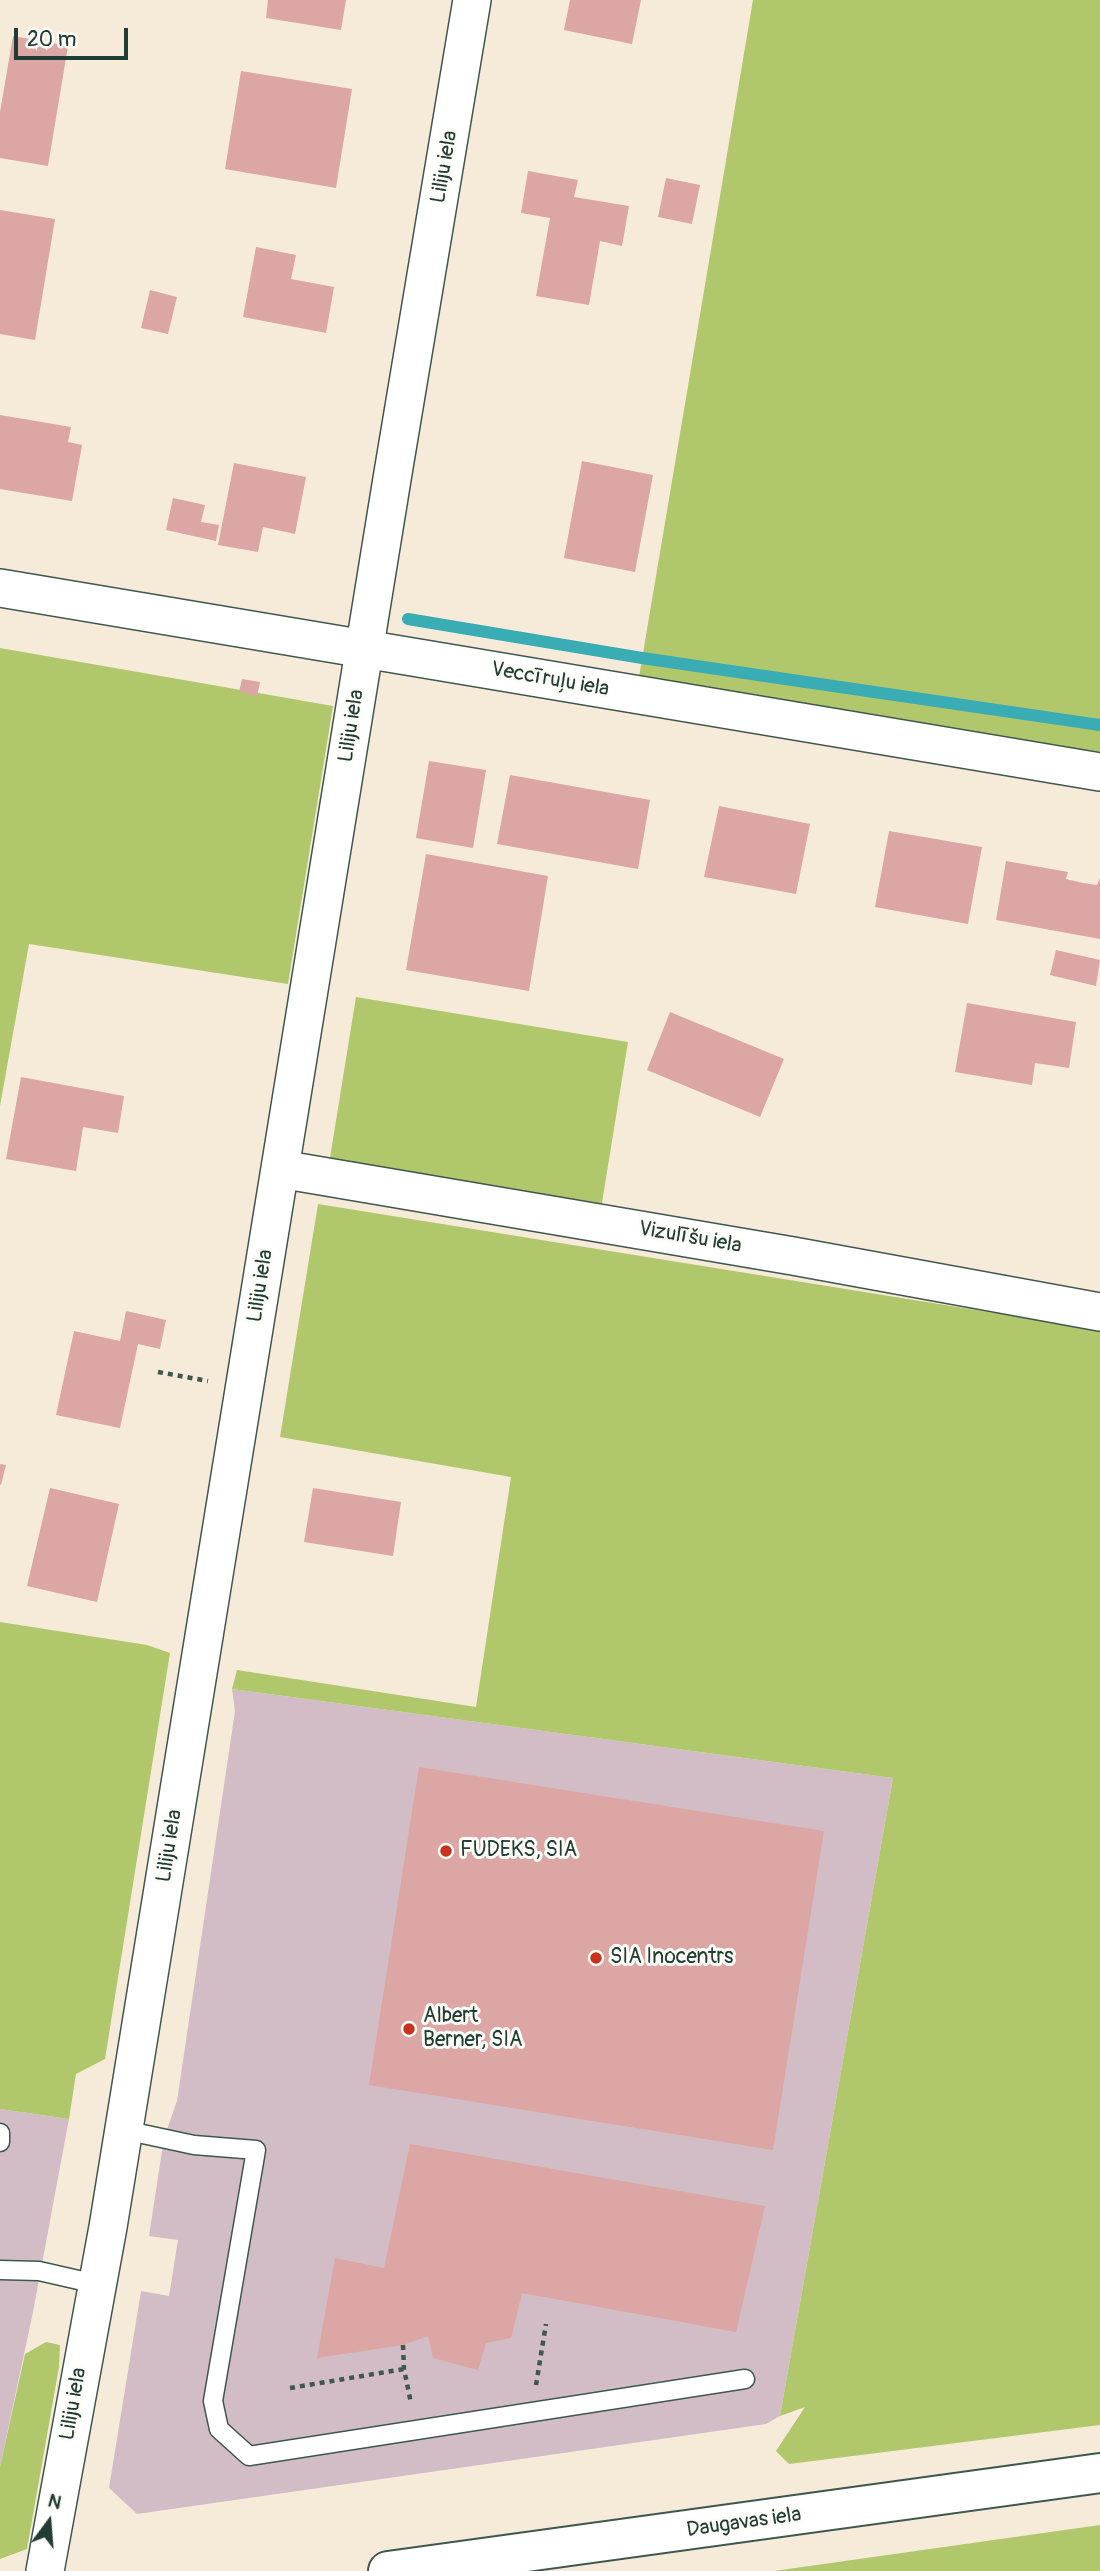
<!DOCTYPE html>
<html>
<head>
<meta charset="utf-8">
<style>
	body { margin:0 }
	#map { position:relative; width:1100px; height:2571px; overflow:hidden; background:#f6ebd8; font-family:Pangolin,sans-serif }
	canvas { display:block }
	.north { position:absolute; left:14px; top:2487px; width:70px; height:70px; -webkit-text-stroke:5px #fdfcf7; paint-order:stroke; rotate:16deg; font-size:19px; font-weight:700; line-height:28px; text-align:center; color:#1f3d34 }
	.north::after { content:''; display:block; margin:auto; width:24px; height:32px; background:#1f3d34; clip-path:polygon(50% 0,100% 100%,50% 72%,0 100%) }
	.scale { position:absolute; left:14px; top:28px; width:114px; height:32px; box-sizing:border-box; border:4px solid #1f3d34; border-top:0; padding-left:9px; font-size:21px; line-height:24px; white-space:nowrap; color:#1f3d34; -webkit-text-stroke:5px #fdfcf7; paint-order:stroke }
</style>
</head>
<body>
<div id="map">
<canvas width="1100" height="2571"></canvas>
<div class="north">N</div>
<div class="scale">20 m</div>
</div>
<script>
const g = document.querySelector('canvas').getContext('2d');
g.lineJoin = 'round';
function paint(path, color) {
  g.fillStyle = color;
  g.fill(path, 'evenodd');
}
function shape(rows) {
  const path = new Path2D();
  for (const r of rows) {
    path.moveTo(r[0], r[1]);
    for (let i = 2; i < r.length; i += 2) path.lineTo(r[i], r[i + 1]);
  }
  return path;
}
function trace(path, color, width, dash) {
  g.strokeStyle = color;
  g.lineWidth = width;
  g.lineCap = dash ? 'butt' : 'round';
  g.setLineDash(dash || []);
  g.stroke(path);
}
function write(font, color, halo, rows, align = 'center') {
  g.font = font + ' Pangolin,sans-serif';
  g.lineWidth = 6;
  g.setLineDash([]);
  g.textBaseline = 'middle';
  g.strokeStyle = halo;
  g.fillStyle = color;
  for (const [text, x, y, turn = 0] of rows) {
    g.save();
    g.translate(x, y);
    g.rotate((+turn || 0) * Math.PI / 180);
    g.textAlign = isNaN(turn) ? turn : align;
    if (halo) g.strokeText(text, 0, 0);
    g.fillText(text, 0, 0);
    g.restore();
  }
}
paint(shape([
	[232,1689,893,1778,780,2416,766,2424,137,2514,109,2488,141,2291,169,2296,178,2240,149,2236,164,2138,177,2101,235,1711],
	[0,2109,69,2119,33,2312,0,2467]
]), '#d2bdc6');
paint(shape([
	[753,0,1100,0,1100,755,639,677],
	[0,648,333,706,288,984,29,944,0,1106],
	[356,997,628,1042,601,1209,329,1164],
	[318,1204,1100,1330,1100,2425,789,2464,776,2451,805,2407,780,2416,893,1778,232,1689,237,1670,476,1707,511,1477,280,1437],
	[0,1622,147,1645,170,1653,105,2059,76,2074,69,2119,0,2109],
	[46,2342,60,2345,59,2367,27,2549,0,2559,0,2467,25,2354],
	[1100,2525,1100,2571,774,2571]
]), '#b0c76c');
trace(shape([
	[408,619,642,658,1100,725]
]), '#3aacb4', 12);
paint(shape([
	[268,0,346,0,341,30,266,18],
	[570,0,641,0,632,44,564,30],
	[13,36,68,46,48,166,0,158,0,112],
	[241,71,352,89,336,188,225,169],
	[528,171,578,180,574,197,629,206,622,246,600,241,589,305,536,296,550,218,521,213],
	[666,178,700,185,692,224,658,217],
	[0,210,55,219,35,340,0,334],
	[256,247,296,255,291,279,334,287,326,333,243,317],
	[150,290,177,297,168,334,141,328],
	[0,415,71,427,68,442,82,445,72,501,0,489],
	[582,461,653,475,635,572,564,558],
	[234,463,306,477,295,534,263,527,258,552,218,545],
	[173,498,205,505,201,522,219,525,216,541,166,530],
	[242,679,260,682,257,696,239,692],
	[429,761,486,770,473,848,416,838],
	[510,775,650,800,638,869,497,844],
	[719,806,810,824,796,894,704,877],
	[889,831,982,847,968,924,875,907],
	[426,854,548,876,529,991,406,970],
	[1006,861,1068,872,1066,879,1083,883,1097,885,1100,878,1100,939,996,920],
	[1056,950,1100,960,1096,986,1050,975],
	[967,1003,1076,1022,1069,1068,1035,1063,1032,1085,955,1072],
	[670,1012,784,1059,760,1117,647,1070],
	[21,1077,124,1096,118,1133,83,1127,76,1171,6,1159],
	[126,1311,166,1320,160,1349,138,1344,120,1428,56,1415,74,1331,120,1341],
	[0,1464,6,1465,1,1485,0,1484],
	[50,1488,119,1504,97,1602,27,1586],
	[313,1488,401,1502,393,1556,304,1542],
	[419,1767,824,1831,773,2150,369,2085],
	[410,2144,765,2206,736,2332,522,2293,511,2338,486,2343,478,2370,433,2358,428,2336,403,2345,317,2358,335,2258,384,2268]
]), '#dba6a4');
const lane = shape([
	[124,2130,194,2145,256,2150,213,2401,219,2429,249,2456,745,2379],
	[0,2133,0,2142],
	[0,2270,39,2271,96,2284]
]);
const street = shape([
	[0,588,1100,772],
	[280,1169,793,1256,1100,1312],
	[45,2571,108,2227,392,479,472,0]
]);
const primary = shape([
	[388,2571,1100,2473]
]);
trace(lane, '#3f574d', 21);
trace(street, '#3f574d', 40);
trace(primary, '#3f574d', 42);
trace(shape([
	[158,1372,208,1381],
	[403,2345,404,2369,411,2403],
	[536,2385,546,2324],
	[290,2388,404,2369]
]), '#3f574d', 4.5, [5, 5]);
trace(lane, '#fff', 18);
trace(street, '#fff', 37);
trace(primary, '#fff', 38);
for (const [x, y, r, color] of [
	[446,1851,7,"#c8321e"],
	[596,1958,7,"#c8321e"],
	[409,2029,7,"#c8321e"]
]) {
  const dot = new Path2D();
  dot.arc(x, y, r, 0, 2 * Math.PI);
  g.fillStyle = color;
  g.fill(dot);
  trace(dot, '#fdfcf7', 2.5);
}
write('21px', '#1f3d34', '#fdfcf7', [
	["Liliju iela",445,167,-80],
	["Veccīruļu iela",550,680,10],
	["Liliju iela",352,726,-81],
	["Vizulīšu iela",690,1238,10],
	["Liliju iela",261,1286,-81],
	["Liliju iela",170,1846,-81],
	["Liliju iela",74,2404,-80],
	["Daugavas iela",744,2523,-8]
]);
write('21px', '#1f3d34', '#fdfcf7', [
	["FUDEKS, SIA",460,1851],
	["SIA Inocentrs",610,1958],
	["Albert",423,2017],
	["Berner, SIA",423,2041]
], 'left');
</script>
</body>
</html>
